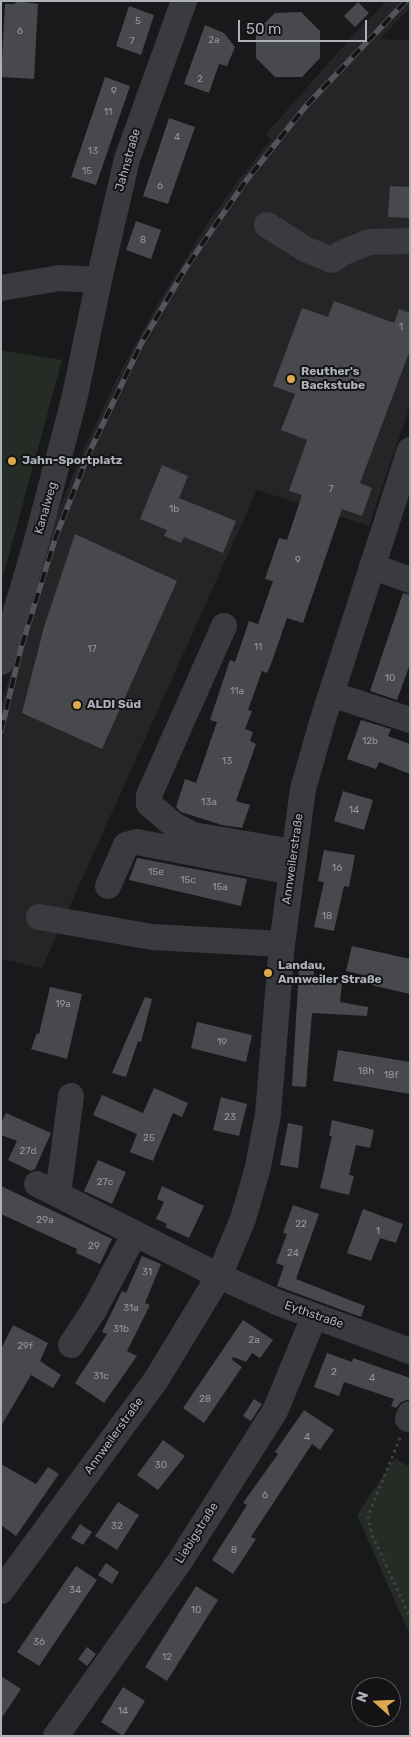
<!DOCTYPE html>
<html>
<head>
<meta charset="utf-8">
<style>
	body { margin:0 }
	#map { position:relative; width:411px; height:1737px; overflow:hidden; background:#19191b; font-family:Rubik,sans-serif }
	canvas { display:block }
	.frame { position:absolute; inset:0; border:2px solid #adb1b9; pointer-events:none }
	.north { position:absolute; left:351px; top:1677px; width:50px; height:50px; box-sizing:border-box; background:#141416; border:1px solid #515357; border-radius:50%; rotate:290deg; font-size:14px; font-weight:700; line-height:20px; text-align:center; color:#adb1b9 }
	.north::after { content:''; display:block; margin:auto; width:18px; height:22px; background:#dea94d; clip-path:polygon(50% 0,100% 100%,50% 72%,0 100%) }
	.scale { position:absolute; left:238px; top:20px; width:129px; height:22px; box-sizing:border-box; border:2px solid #adb1b9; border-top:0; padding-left:6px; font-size:15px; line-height:18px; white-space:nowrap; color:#adb1b9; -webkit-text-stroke:4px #141416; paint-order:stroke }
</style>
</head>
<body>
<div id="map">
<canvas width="411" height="1737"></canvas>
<div class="frame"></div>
<div class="north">N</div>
<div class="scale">50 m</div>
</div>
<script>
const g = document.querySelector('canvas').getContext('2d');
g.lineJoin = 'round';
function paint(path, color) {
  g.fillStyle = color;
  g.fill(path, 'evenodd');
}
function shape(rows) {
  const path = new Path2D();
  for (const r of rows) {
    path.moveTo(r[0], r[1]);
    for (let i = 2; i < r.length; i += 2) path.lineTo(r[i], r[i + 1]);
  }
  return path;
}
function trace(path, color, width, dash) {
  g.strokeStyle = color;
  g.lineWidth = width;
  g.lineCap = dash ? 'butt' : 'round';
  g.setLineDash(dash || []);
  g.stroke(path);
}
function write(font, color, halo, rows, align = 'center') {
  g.font = font + ' Rubik,sans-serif';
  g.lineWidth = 4;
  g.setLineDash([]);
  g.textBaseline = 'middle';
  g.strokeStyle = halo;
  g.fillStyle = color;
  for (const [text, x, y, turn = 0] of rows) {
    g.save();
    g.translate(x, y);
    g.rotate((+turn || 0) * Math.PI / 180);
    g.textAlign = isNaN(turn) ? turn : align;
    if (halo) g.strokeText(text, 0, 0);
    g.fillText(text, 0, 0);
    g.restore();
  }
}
paint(shape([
	[387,1,410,1,410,8,380,39,410,40,410,406,369,526,257,490,42,968,1,959,1,707,30,598,52,526,82,453,117,378,154,310,209,221,240,178,271,140,266,134,354,34]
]), '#252527');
paint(shape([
	[1,350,62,360,1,584],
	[395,1458,410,1467,410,1635,357,1515]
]), '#252c26');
paint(shape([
	[16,1,38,4,34,79,1,77,5,4,15,4],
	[358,2,369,13,355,27,344,16],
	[129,6,154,15,141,55,116,46],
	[301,12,320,31,320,58,302,77,275,77,256,58,256,32,275,13],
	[205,25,224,33,235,47,227,66,219,64,209,93,184,84],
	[105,77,130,86,96,185,71,177],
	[169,118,195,127,168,204,143,196],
	[390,186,410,187,410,218,388,217],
	[136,221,161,230,151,259,126,250],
	[334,301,394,323,399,309,410,313,410,350,360,483,372,488,362,516,342,509,303,623,287,618,271,664,267,673,262,671,248,710,252,711,245,729,253,732,250,741,256,744,236,801,250,805,242,828,222,825,181,812,176,807,185,779,196,783,217,722,210,720,230,660,235,662,249,621,258,624,273,581,265,579,279,538,287,540,302,495,289,491,307,440,281,430,295,394,273,386,302,308,328,317],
	[162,465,188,476,179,498,236,521,223,553,184,537,181,543,164,536,167,530,140,519],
	[75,534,177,581,102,749,22,713,44,627],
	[403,593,410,595,410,664,397,700,370,691],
	[361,720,391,729,388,736,410,744,410,774,379,762,376,769,347,759],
	[343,791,373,800,364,830,334,821],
	[324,850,355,855,349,887,344,886,334,931,314,927,324,882,318,881],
	[137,858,247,879,241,906,129,880],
	[352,946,410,959,410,994,371,985,373,977,346,971],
	[299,969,314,970,313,981,342,983,340,1002,368,1007,367,1016,312,1013,306,1087,292,1086],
	[50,987,82,994,67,1059,31,1049,37,1033,39,1034],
	[145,997,152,999,141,1042,138,1041,126,1077,112,1073],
	[197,1022,252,1035,246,1062,191,1048],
	[338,1050,410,1062,410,1094,333,1081],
	[154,1088,188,1103,182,1117,173,1113,153,1161,130,1152,137,1134,93,1115,102,1095,143,1113],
	[221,1097,247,1104,239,1136,213,1130],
	[6,1113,51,1133,35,1169,31,1171,8,1160,17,1141,1,1135,1,1123],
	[332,1120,374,1130,370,1148,356,1145,349,1175,354,1176,349,1195,320,1188,332,1136,329,1136],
	[288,1123,303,1126,298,1168,280,1165],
	[98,1160,126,1172,112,1204,84,1191],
	[1,1186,112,1239,100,1264,76,1253,77,1249,1,1214],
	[162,1186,204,1206,189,1238,165,1227,167,1224,156,1219,164,1202,157,1199],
	[293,1205,319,1214,296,1279,365,1306,361,1317,277,1286,284,1266,276,1263,287,1234,283,1233],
	[363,1209,403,1224,396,1243,380,1238,371,1261,347,1253],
	[142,1256,161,1264,145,1303,150,1305,127,1351,137,1356,104,1403,75,1383,107,1334,102,1332,122,1291,126,1293],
	[243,1320,273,1340,260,1358,252,1353,246,1362,233,1357,232,1360,242,1367,204,1423,183,1408],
	[13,1325,48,1343,40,1361,61,1375,53,1388,31,1375,1,1426,1,1349],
	[327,1353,352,1362,353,1358,410,1378,410,1399,401,1402,396,1408,391,1406,394,1399,344,1382,339,1396,314,1387],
	[254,1399,262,1404,251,1421,243,1416],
	[304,1410,334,1430,320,1450,312,1444,251,1537,256,1539,233,1574,212,1560,247,1505,243,1503,278,1454,275,1452],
	[163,1440,185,1456,158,1490,137,1475],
	[1,1464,36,1484,48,1467,59,1474,16,1536,1,1525],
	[118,1502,139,1515,117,1550,95,1536],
	[80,1524,92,1532,83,1545,71,1538],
	[106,1563,119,1572,112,1584,98,1575],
	[76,1566,97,1580,39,1666,17,1652],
	[196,1586,218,1600,167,1681,145,1667],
	[87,1647,96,1654,87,1666,78,1659],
	[1,1676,21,1689,1,1719],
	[123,1687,145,1701,123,1736,101,1722]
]), '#48494d');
trace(shape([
	[400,1438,368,1516,372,1535,410,1617]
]), '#404246', 3, [2.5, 4]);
trace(shape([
	[267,225,305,249,332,260,342,253,369,242,410,241],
	[1,288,60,278,99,280],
	[372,566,410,580],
	[224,626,149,795,149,804,175,826,193,835,293,852],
	[1,662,35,547,74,400,99,280,127,159,184,1],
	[331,694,410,720],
	[108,886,126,845,137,842,291,872],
	[39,917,152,937,282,944],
	[37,1184,219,1276,279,1303,410,1351],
	[58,1194,71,1096],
	[71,1345,94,1310,135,1233],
	[408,1419,410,1414],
	[1,1591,156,1380,219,1276,243,1219,258,1167,268,1114,282,944,303,789,323,719,410,450],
	[56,1736,180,1561,275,1411,314,1317]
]), '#3a3b3f', 26);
const rail = shape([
	[1,731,21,648,56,536,89,453,141,344,185,269,245,182,306,106,406,1]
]);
trace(rail, '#53555a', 5.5);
trace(rail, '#141416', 4, [11]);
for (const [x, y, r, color] of [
	[291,379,5,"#dea94d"],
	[12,461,5,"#dea94d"],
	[77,705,5,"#dea94d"],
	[268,973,5,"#dea94d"]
]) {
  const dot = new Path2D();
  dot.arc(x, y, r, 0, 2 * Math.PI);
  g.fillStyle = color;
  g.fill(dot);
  trace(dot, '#141416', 2);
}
write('10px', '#94979e', null, [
	["5",138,21],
	["6",20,31],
	["2a",214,40],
	["7",132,41],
	["2",200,79],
	["9",114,91],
	["11",108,112],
	["4",177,137],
	["13",93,151],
	["15",87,171],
	["6",160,186],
	["8",143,240],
	["1",401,327],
	["7",331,489],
	["1b",174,509],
	["9",298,560],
	["11",258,647],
	["17",92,649],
	["10",390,678],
	["11a",237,691],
	["12b",370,741],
	["13",227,761],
	["13a",209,802],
	["14",354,810],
	["16",337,868],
	["15e",156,872],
	["15c",188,880],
	["15a",220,887],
	["18",327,916],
	["19a",63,1004],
	["19",222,1042],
	["18h",366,1071],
	["18f",391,1075],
	["23",230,1117],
	["25",149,1138],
	["27d",28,1151],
	["27c",105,1182],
	["29a",45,1220],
	["22",301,1224],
	["1",378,1231],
	["29",94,1246],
	["24",293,1253],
	["31",147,1272],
	["31a",131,1308],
	["31b",121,1329],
	["2a",254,1340],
	["29f",25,1346],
	["2",334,1372],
	["31c",101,1376],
	["4",372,1378],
	["28",205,1399],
	["4",307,1437],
	["30",161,1465],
	["6",265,1495],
	["32",117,1526],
	["8",234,1550],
	["34",75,1590],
	["10",196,1610],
	["36",39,1642],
	["12",167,1657],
	["14",123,1711]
]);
write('12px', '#adb1b9', '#141416', [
	["Jahnstraße",128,160,-74],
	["Kanalweg",46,508,-74],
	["Annweilerstraße",293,859,-82],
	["Eythstraße",314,1315,19],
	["Annweilerstraße",114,1436,-54],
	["Liebigstraße",197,1533,-58]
]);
write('bold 12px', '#adb1b9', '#141416', [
	["Reuther's",301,372],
	["Backstube",301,386],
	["Jahn-Sportplatz",22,461],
	["ALDI Süd",87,705],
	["Landau,",278,966],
	["Annweiler Straße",278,980]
], 'left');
</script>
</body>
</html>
